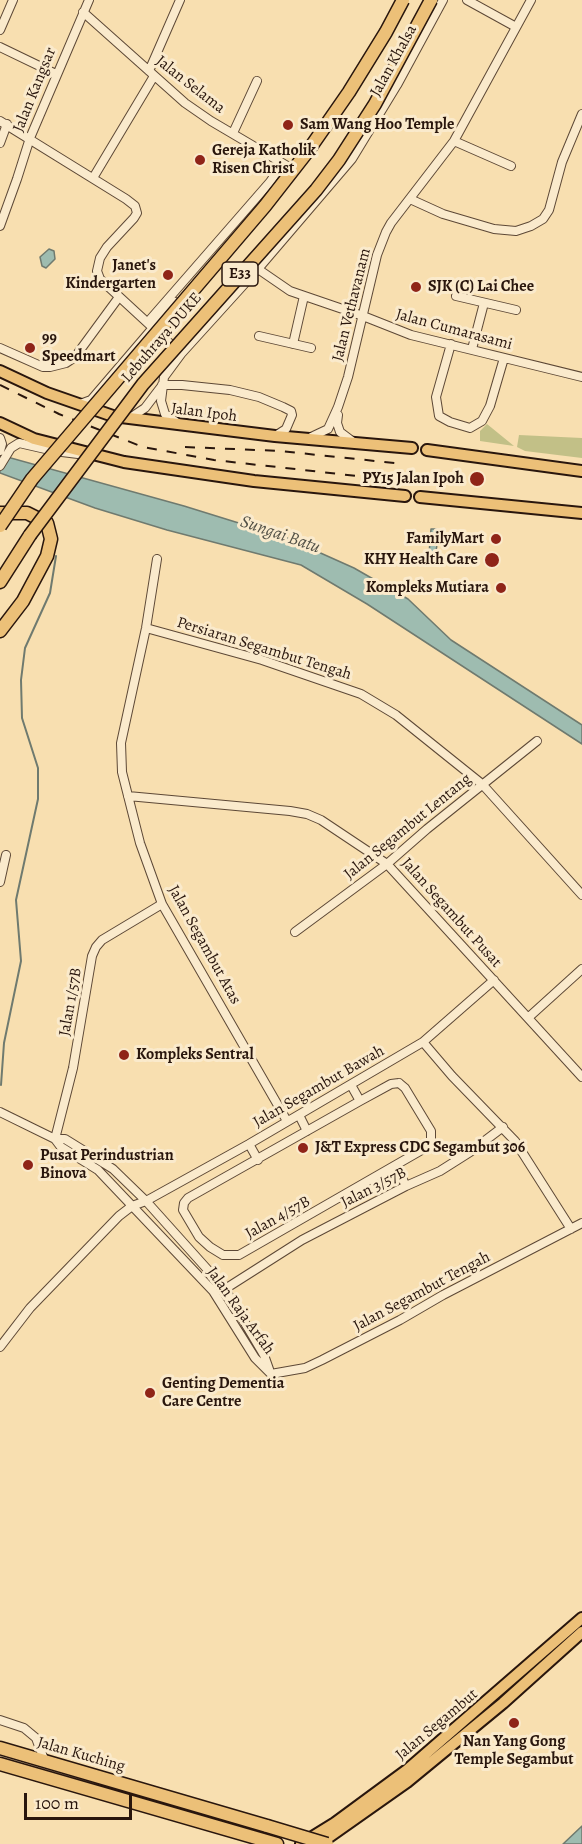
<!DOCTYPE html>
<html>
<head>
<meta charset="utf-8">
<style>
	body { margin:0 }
	#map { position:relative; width:582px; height:1844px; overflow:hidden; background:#f8dfb0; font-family:Alegreya,serif }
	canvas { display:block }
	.scale { position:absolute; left:24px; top:1793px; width:108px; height:27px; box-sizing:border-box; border:3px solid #29160d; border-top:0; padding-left:8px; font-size:18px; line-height:21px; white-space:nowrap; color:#29160d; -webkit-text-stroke:4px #faeacc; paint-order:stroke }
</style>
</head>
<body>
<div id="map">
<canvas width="582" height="1844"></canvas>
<div class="scale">100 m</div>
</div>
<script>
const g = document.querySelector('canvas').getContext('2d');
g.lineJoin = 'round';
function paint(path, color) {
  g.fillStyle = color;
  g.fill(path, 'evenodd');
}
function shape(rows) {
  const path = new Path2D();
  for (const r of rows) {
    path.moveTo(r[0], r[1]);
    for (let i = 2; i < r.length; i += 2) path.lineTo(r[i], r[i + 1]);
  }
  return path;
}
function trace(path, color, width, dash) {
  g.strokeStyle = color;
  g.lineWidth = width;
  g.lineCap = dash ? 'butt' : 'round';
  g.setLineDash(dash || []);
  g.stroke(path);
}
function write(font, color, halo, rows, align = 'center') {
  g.font = font + ' Alegreya,serif';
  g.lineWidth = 6;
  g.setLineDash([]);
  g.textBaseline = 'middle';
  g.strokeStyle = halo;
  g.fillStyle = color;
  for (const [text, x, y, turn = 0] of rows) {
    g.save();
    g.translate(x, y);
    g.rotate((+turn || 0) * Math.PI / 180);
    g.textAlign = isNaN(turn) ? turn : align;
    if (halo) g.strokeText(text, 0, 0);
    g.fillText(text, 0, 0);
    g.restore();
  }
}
paint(shape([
	[487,424,514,446,480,441,480,431],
	[519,435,582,438,582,458,525,451,517,447]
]), '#c2c087');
const water = shape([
	[49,249,54,251,55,259,46,268,42,266,40,257,49,249],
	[0,455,184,506,287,538,354,568,408,599,451,640,582,725,582,744,367,604,301,565,167,530,95,508,0,473,0,455],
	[431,529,438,529,436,555,429,554,431,529],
	[582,1826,582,1844,563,1844,582,1826]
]);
paint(water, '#9ebcb0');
trace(water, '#6f7a6f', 1.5);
trace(shape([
	[1,1085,4,1043,21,961,16,900,38,799,38,768,22,718,21,680,25,648,50,593,56,556]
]), '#6f7a6f', 2);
const minor = shape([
	[467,0,516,27],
	[83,12,185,103,211,121,289,167],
	[0,30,13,0],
	[0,47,56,74],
	[149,71,180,0],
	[0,121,126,199,135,206,137,213,134,218,107,247,100,258,97,271,100,279,177,350],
	[233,133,257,81],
	[454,141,511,166],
	[0,143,7,124],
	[93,178,154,76],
	[410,199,443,214,494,229,516,231,531,226,543,219,549,210,562,162,582,114],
	[0,226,17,179,30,138,89,0],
	[258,269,290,291,363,316,411,335,582,377],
	[456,296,516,310],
	[148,322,270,182,282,164],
	[259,336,311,348],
	[293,344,304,296],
	[451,344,436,397,439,416,450,422,470,428,482,421,490,406,504,358],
	[0,348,43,367,50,367,66,363,75,357,119,297],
	[472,349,484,303],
	[162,385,182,385,230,390,259,397,283,407,291,411,292,415,286,429,275,436],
	[80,404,91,400,175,302],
	[338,415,337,423,340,432,352,441],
	[130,418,145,408,161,387],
	[179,424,165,414,161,401,164,377,181,354,258,269,352,159,397,85,443,0],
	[311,437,328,429,338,407,348,377,377,255,386,232,391,223,454,141,531,0],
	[0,438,2,444,0,451],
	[0,466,11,448,19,443,54,451,78,454],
	[157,559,146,628,121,743,122,772,140,843,162,904,287,1121],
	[146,628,262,660,361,694,396,715,482,784,582,895],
	[128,796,290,811,307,814,321,820,387,864,582,1077],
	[0,882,6,855],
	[295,932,387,864,427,829,537,741],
	[529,1017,582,969],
	[423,1042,452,1076,515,1141,571,1229],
	[399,1083,405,1088,431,1131,431,1140,427,1147,239,1255,223,1255,210,1247,199,1237,183,1210,184,1203,188,1198,360,1101,391,1084,399,1083],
	[351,1085,360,1101],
	[0,1112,55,1139,61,1147,98,1170,213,1291,255,1358,271,1374],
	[299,1115,307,1131],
	[55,1139,65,1139,102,1162,113,1169,146,1201,225,1289,264,1355,270,1372],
	[55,1139,73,1068,92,956,96,947,102,940,162,904],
	[249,1144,258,1160],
	[396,1166,406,1186],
	[225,1289,302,1240,406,1186,440,1171,470,1152,503,1127],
	[0,1347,30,1308,119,1216,132,1206,146,1201,249,1144,423,1042,494,980],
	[271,1374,305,1368,322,1360,400,1320,443,1295,582,1223],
	[0,1720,24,1728,36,1738,45,1762]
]);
const major = shape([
	[0,371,47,393,113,416,275,436,412,448],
	[0,423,34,439,124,462,254,481,405,496],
	[427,450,582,471],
	[420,497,582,513],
	[301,1844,335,1823,407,1770,582,1618],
	[319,1844,407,1782,503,1703,582,1632]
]);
const highway = shape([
	[0,513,27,513,47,523,51,539,47,556,23,601,0,631],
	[0,582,30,535],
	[0,1748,267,1826],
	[0,1764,277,1844]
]);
trace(minor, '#5d4836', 10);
trace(major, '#29160d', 14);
trace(highway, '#29160d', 15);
trace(minor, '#faeacc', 8);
trace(major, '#ecc078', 10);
trace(highway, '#ecc078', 12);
trace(shape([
	[0,385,59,414,143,447,214,460,402,481],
	[185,447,280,451,404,464]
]), '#29160d', 2, [10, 10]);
const highwayBridge = shape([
	[0,526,32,479,265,206,308,151,349,92,386,32,403,0],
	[30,535,143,384,316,190,339,160,375,104,431,0],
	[267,1826,327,1844]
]);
trace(highwayBridge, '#29160d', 15, []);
trace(highwayBridge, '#ecc078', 12);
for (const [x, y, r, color] of [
	[288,125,6,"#8f2418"],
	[200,160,6,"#8f2418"],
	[168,275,6,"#8f2418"],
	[416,287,6,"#8f2418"],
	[30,348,6,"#8f2418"],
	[477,479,8,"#8f2418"],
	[496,539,6,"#8f2418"],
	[492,560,8,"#8f2418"],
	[501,588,6,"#8f2418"],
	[124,1055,6,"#8f2418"],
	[303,1148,6,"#8f2418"],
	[28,1165,6,"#8f2418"],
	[150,1393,6,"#8f2418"],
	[514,1723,6,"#8f2418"]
]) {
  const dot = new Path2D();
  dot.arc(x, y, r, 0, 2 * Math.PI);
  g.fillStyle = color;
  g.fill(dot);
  trace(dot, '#faeacc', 2);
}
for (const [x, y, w] of [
	[240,274,36]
]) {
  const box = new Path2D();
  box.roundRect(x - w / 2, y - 12, w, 24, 4.5);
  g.fillStyle = '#faeacc';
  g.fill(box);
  trace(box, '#29160d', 1.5);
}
write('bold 15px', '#29160d', null, [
	["E33",240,274]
]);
write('16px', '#29160d', '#faeacc', [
	["Jalan Khalsa",394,61,-61],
	["Jalan Selama",190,85,38],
	["Jalan Kangsar",35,90,-68],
	["Jalan Vethavanam",352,305,-76],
	["Jalan Cumarasami",454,330,15],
	["Lebuhraya DUKE",162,338,-49],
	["Jalan Ipoh",204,413,7],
	["Persiaran Segambut Tengah",264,649,17],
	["Jalan Segambut Lentang",408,827,-39],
	["Jalan Segambut Pusat",451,913,48],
	["Jalan Segambut Atas",204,945,61],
	["Jalan 1/57B",71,1002,-80],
	["Jalan Segambut Bawah",319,1087,-30],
	["Jalan 3/57B",374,1188,-27],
	["Jalan 4/57B",278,1218,-29],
	["Jalan Segambut Tengah",422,1292,-28],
	["Jalan Raja Arfah",240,1311,54],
	["Jalan Segambut",437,1725,-40],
	["Jalan Kuching",81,1755,16]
]);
write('bold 16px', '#29160d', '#faeacc', [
	["Sam Wang Hoo Temple",300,125],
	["Gereja Katholik",212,151],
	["Risen Christ",212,169],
	["Janet's",156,266,"right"],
	["Kindergarten",156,284,"right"],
	["SJK (C) Lai Chee",428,287],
	["99",42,339],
	["Speedmart",42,357],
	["PY15 Jalan Ipoh",464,479,"right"],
	["FamilyMart",484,539,"right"],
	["KHY Health Care",478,560,"right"],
	["Kompleks Mutiara",489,588,"right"],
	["Kompleks Sentral",136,1055],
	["J&T Express CDC Segambut 306",315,1148],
	["Pusat Perindustrian",40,1156],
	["Binova",40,1174],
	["Genting Dementia",162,1384],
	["Care Centre",162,1402],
	["Nan Yang Gong",514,1742,"center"],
	["Temple Segambut",514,1760,"center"]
], 'left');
write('italic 18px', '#525046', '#faeacc', [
	["Sungai Batu",280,535,19]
]);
</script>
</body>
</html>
